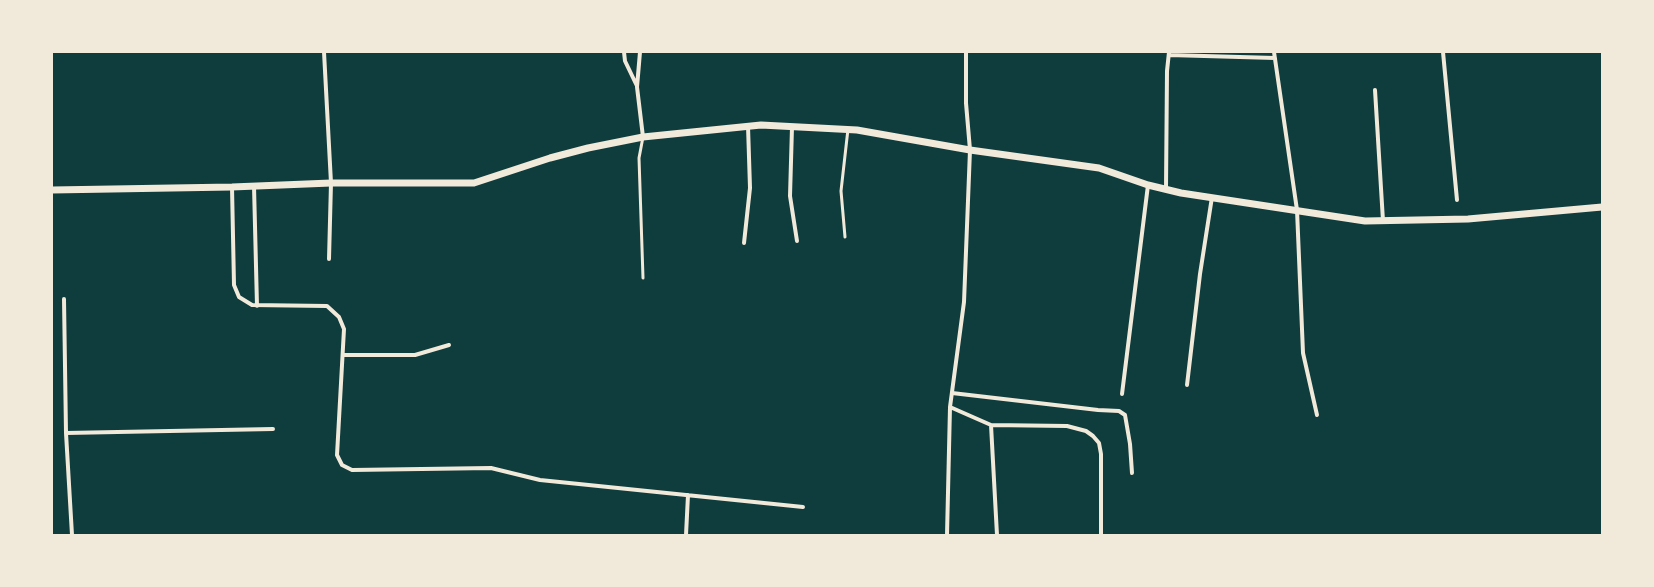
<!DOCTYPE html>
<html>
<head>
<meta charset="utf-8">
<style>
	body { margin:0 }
	#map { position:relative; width:1654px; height:587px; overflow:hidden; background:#0f3d3e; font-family:Raleway,sans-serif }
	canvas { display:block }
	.frame { position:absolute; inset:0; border:53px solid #f1e9da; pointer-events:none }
</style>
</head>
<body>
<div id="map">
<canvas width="1654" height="587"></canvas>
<div class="frame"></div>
</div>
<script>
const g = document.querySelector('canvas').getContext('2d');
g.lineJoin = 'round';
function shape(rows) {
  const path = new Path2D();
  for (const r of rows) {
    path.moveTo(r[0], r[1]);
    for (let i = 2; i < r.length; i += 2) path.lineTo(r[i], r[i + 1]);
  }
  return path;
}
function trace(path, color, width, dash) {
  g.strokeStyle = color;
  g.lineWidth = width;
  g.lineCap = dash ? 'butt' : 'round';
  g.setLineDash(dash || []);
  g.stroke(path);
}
trace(shape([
	[845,237,841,191,848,129],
	[643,278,639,158,643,137]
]), '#f1e9da', 3);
trace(shape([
	[324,52,331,183,329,259],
	[624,52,625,61,637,86],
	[640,52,637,87,643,137],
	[1274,52,1297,210,1303,353,1317,415],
	[1443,52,1457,200],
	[1169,55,1275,58],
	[1375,90,1383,221],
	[792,127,790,196,797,241],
	[254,186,257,306],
	[232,187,234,285,239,297,252,305,327,306,339,317,344,329,337,455,342,465,352,470,491,468,540,480,803,507],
	[1166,188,1167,71,1169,52],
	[744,243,750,188,748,126],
	[64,299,66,433,72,535],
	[343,355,415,355,449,345],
	[1187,385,1200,274,1212,197],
	[952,393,1098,410,1119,411,1125,415,1130,444,1132,473],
	[1122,394,1148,185],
	[950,407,991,425,1067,426,1086,431,1093,436,1099,443,1101,454,1101,535],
	[991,425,997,535],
	[66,433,273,429],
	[686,535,688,495],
	[947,535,950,407,964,302,970,150,966,103,966,52]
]), '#f1e9da', 4);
trace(shape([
	[52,190,232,187,331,183,474,183,550,158,588,148,643,137,761,125,857,130,970,150,1099,168,1148,185,1181,193,1365,221,1468,219,1602,207]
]), '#f1e9da', 7);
</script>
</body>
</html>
